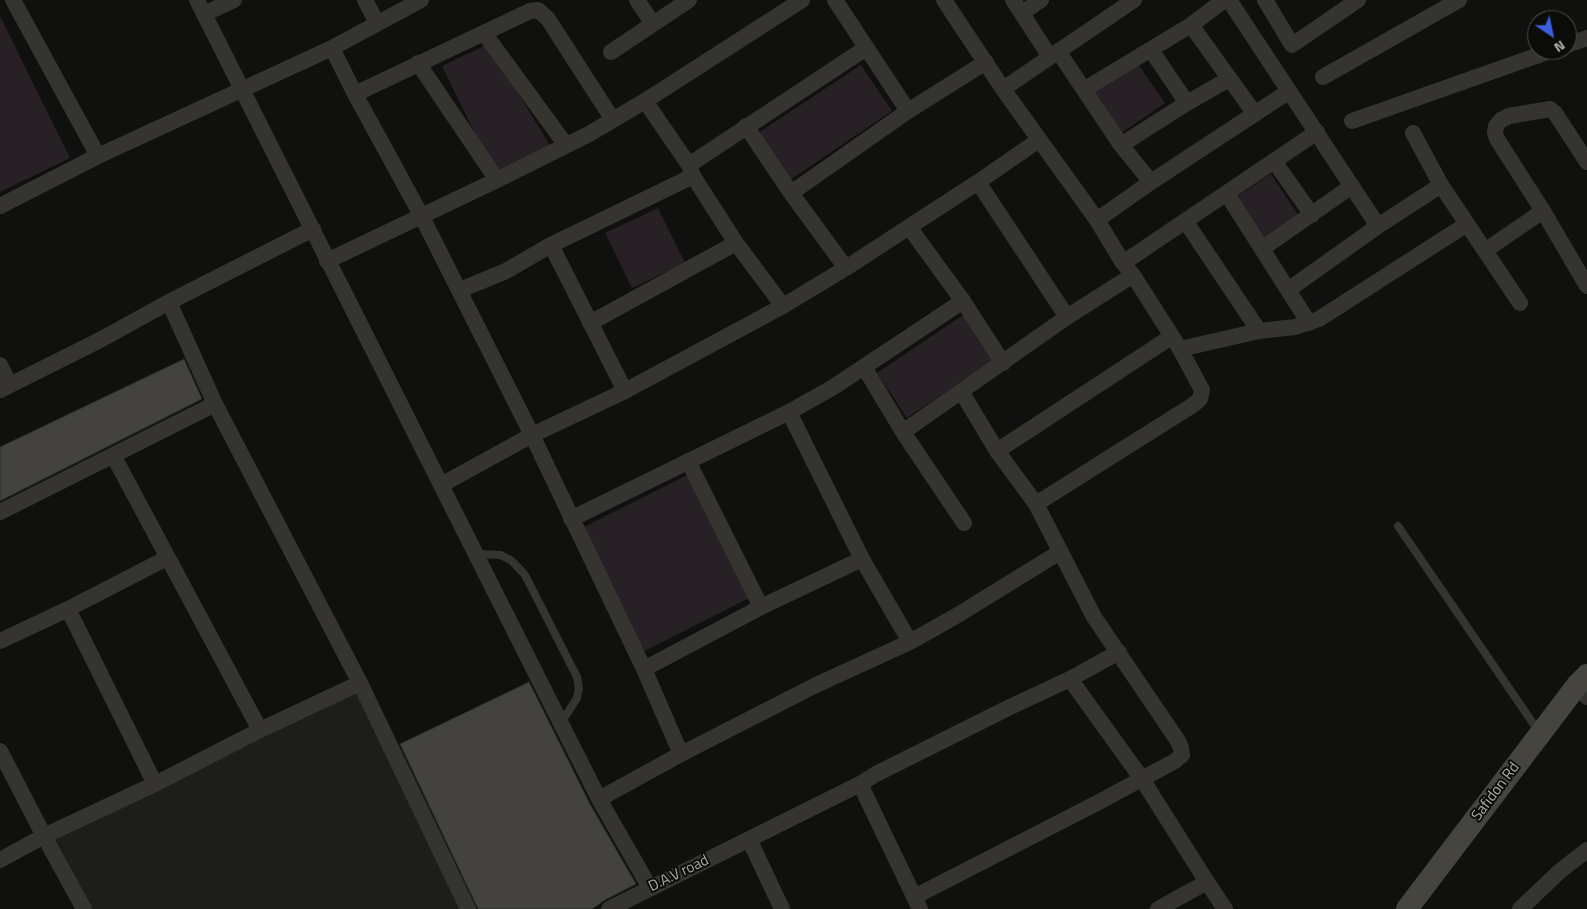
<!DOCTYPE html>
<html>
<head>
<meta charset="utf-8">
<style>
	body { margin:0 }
	#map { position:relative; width:1587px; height:909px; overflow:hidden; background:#10100f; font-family:"Titillium Web",sans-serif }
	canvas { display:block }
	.north { position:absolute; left:1527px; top:10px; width:50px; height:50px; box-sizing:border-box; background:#0b0b0a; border:1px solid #4d4c46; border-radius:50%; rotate:146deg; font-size:14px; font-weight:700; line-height:20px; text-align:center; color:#b0ada1 }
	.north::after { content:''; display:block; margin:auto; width:18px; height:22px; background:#3960df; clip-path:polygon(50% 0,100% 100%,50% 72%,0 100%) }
</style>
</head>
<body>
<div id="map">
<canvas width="1587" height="909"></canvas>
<div class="north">N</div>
</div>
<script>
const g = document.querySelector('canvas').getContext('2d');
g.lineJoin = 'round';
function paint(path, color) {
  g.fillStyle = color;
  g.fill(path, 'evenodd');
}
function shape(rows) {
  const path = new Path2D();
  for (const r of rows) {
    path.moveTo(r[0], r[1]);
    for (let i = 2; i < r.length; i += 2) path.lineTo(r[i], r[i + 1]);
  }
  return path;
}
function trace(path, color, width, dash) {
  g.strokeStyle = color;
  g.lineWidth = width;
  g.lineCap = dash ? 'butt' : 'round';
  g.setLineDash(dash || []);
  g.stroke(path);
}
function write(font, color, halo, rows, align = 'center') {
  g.font = font + ' "Titillium Web",sans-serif';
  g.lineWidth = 4;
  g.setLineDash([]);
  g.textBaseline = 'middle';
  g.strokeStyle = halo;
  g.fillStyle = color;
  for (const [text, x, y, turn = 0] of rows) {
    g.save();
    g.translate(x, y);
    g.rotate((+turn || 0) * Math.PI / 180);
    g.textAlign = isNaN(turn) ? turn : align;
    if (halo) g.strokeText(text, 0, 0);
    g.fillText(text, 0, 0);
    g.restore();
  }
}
paint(shape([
	[359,687,459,909,86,909,47,841]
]), '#1d1d1b');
paint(shape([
	[0,16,70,158,0,192],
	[488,44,551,147,495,175,442,66],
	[1136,61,1165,103,1117,136,1088,94],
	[861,65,892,111,790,180,758,133],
	[1271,174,1300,218,1258,246,1229,202],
	[658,208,685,263,632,288,605,233],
	[966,313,996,358,907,418,877,373],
	[687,475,749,598,635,656,572,533]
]), '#272025');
const building = shape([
	[184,359,202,399,0,501,0,447,184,359],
	[529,682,590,804,636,884,605,900,592,909,478,909,400,744,529,682]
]);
paint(building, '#43423e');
trace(building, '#2c2c29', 1);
trace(shape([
	[1398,526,1539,732],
	[476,554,501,555,512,561,525,575,577,677,579,688,577,698,561,723]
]), '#353430', 8);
trace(shape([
	[13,0,98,156],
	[197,0,599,799,650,888],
	[365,0,377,23],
	[637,0,653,24],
	[835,0,908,111],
	[944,0,1003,89,1097,220,1123,263,1133,275,1180,349,1202,390,1200,399,1193,405,1036,504],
	[1013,0,1050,57],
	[1229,0,1378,226],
	[1265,0,1292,45,1358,0],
	[1022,13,1041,0],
	[204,14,234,0],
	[1191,25,1255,114],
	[484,33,566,145],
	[1567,45,1587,38],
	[332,48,355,94,421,215,532,435,644,669,681,754],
	[1151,50,1187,103],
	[1058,51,1121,145,1151,182],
	[611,52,689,0],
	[418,63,497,180],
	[1323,77,1459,0],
	[1003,89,1134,0],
	[1085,89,1191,25,1224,0],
	[355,94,530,11,538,10,548,19,613,120],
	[645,101,689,165,693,176,736,243,783,306],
	[1352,121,1553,50],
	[746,126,791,193,846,268],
	[1413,133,1441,185,1520,303],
	[1121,145,1187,103,1229,79],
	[1274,161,1312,215],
	[1587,162,1555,113,1550,109,1509,116,1501,120,1496,126,1495,133,1497,139,1543,211,1587,286],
	[689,165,866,48],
	[978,182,1067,317],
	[791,193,908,111,986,62],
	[1227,194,1309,323],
	[0,206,98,156,332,48,421,0],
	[1097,220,1151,182,1288,92],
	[1186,222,1259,331],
	[909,227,963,301,1003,363],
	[551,245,625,391],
	[1263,248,1352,186],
	[1486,250,1543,211],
	[327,261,497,180,589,134,645,101,802,0],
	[1123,263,1317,132],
	[460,290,506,271,551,245,693,176],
	[1288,290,1378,226,1441,185],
	[169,302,215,404,360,683,468,909],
	[590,323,736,243],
	[1180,349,1259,331,1295,327,1319,319,1467,224],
	[0,365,10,385],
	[864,367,903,432,964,523],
	[0,390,100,340,169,302,313,229],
	[789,412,862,559,910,642],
	[903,432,1067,317,1133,275],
	[997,451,1171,337],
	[113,455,260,730],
	[688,461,761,607],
	[441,485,532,435,625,391,783,306,846,268,978,182,1039,140],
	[0,512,215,404],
	[571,519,789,412,832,388,963,301],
	[68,609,155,784],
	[0,641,68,609,167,558],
	[644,669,763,606,862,559],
	[1070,679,1142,779,1207,882,1225,909],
	[1578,684,1587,697],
	[0,751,44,836,84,909],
	[860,784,920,909],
	[599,799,681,754,816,685,910,642,956,616,1060,552],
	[749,839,782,909],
	[0,860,44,836,155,784,260,730,360,683],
	[914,897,1099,802,1175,761,1182,755,1181,748,1178,741,1094,617,1036,504,997,451,961,391],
	[609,909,860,784,876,774,1010,707,1070,679,1119,652],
	[1158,909,1207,882],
	[1520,909,1560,871,1587,850]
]), '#353430', 16);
trace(shape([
	[1407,909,1578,684,1587,675]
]), '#45443f', 22);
write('15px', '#b0ada1', '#0b0b0a', [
	["Safidon Rd",1496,792,-53],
	["D.A.V road",679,874,-26]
]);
</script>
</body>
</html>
